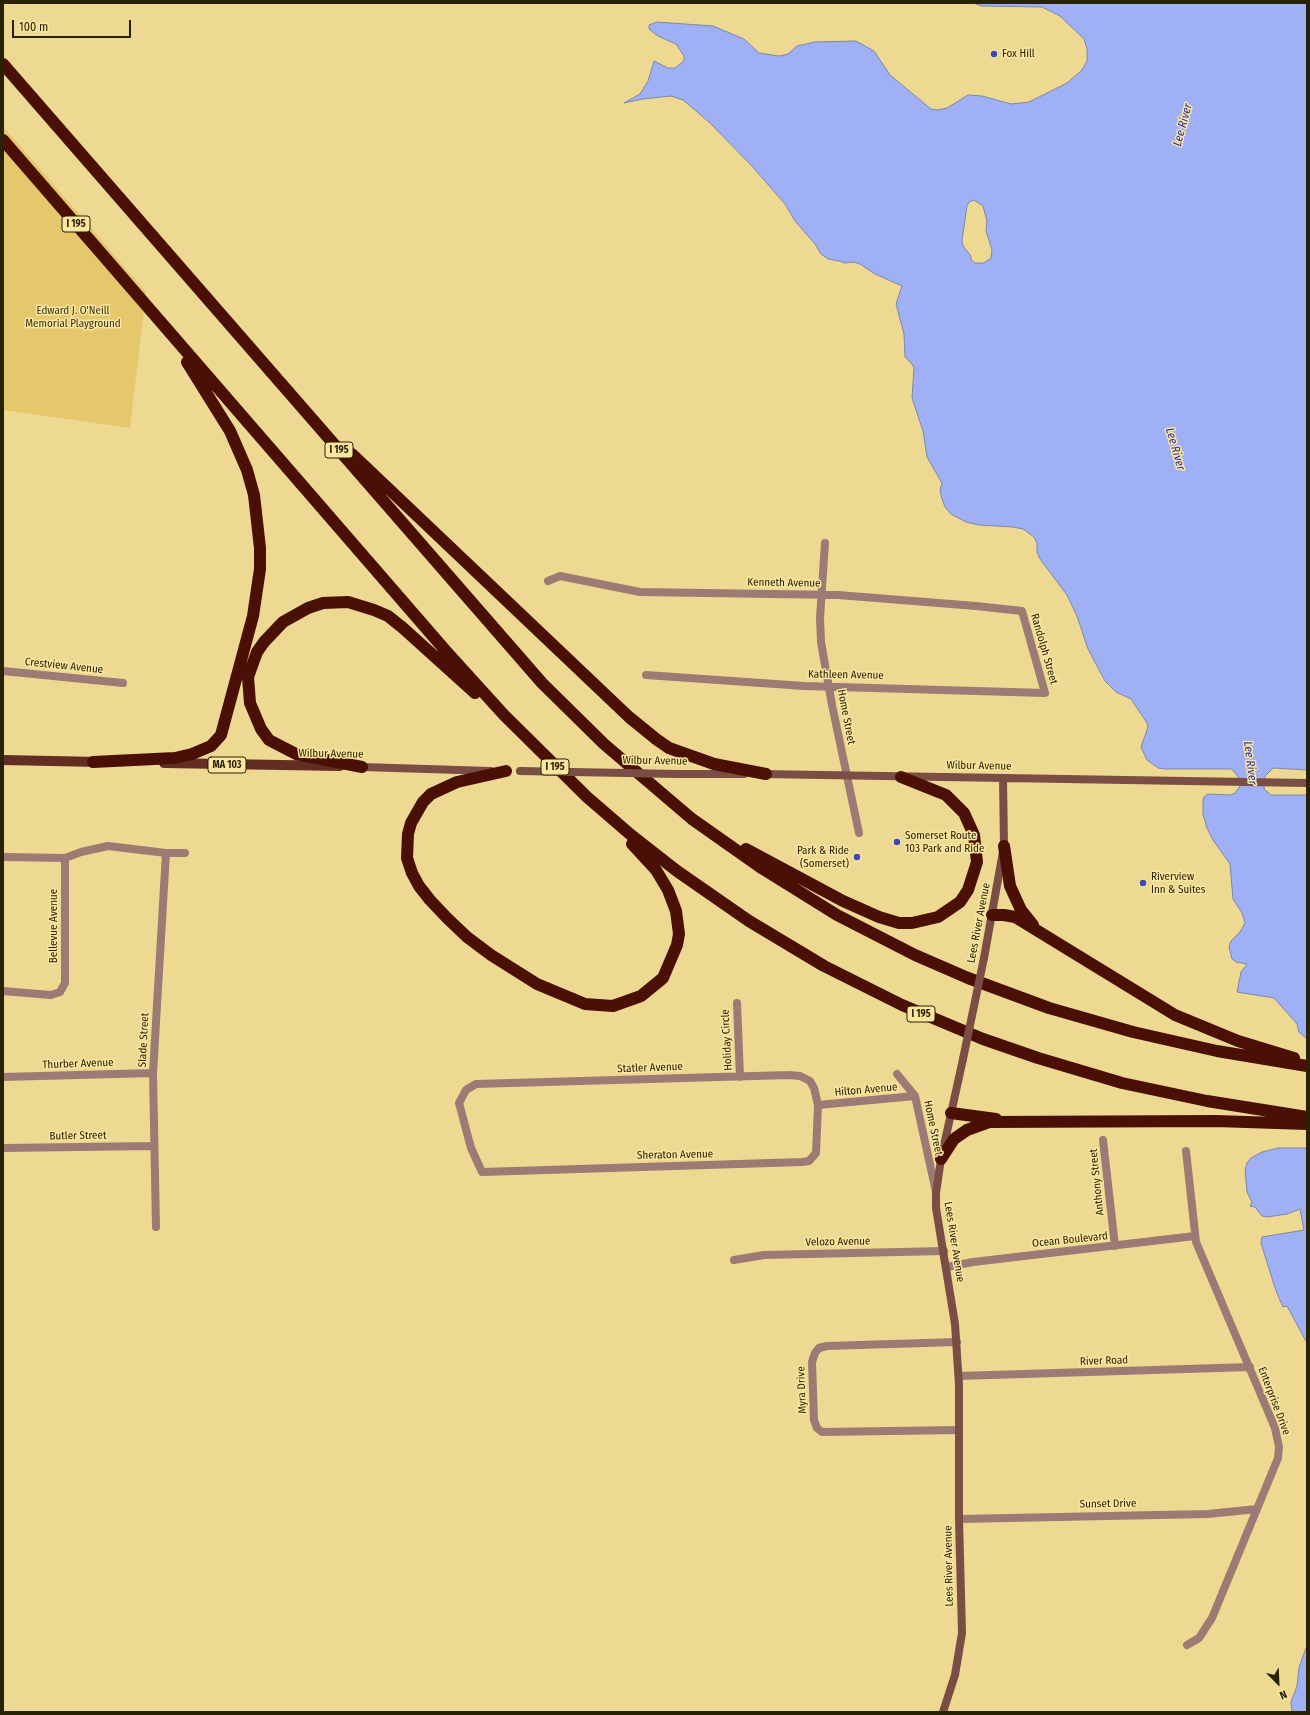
<!DOCTYPE html>
<html>
<head>
<meta charset="utf-8">
<style>
	body { margin:0 }
	#map { position:relative; width:1310px; height:1715px; overflow:hidden; background:#eed993; font-family:"Fira Sans Condensed",sans-serif }
	canvas { display:block }
	.frame { position:absolute; inset:0; border:4px solid #292104; pointer-events:none }
	.north { position:absolute; left:1258px; top:1663px; width:40px; height:40px; -webkit-text-stroke:3px #fbe6a0; paint-order:stroke; rotate:156deg; font-size:11px; font-weight:700; line-height:16px; text-align:center; color:#292104 }
	.north::after { content:''; display:block; margin:auto; width:14px; height:18px; background:#292104; clip-path:polygon(50% 0,100% 100%,50% 72%,0 100%) }
	.scale { position:absolute; left:12px; top:20px; width:119px; height:18px; box-sizing:border-box; border:2px solid #292104; border-top:0; padding-left:5px; font-size:12px; line-height:14px; white-space:nowrap; color:#292104; -webkit-text-stroke:3px #fbe6a0; paint-order:stroke }
</style>
</head>
<body>
<div id="map">
<canvas width="1310" height="1715"></canvas>
<div class="frame"></div>
<div class="north">N</div>
<div class="scale">100 m</div>
</div>
<script>
const g = document.querySelector('canvas').getContext('2d');
g.lineJoin = 'round';
function paint(path, color) {
  g.fillStyle = color;
  g.fill(path, 'evenodd');
}
function shape(rows) {
  const path = new Path2D();
  for (const r of rows) {
    path.moveTo(r[0], r[1]);
    for (let i = 2; i < r.length; i += 2) path.lineTo(r[i], r[i + 1]);
  }
  return path;
}
function trace(path, color, width, dash) {
  g.strokeStyle = color;
  g.lineWidth = width;
  g.lineCap = dash ? 'butt' : 'round';
  g.setLineDash(dash || []);
  g.stroke(path);
}
function write(font, color, halo, rows, align = 'center') {
  g.font = font + ' "Fira Sans Condensed",sans-serif';
  g.lineWidth = 3;
  g.setLineDash([]);
  g.textBaseline = 'middle';
  g.strokeStyle = halo;
  g.fillStyle = color;
  for (const [text, x, y, turn = 0] of rows) {
    g.save();
    g.translate(x, y);
    g.rotate((+turn || 0) * Math.PI / 180);
    g.textAlign = isNaN(turn) ? turn : align;
    if (halo) g.strokeText(text, 0, 0);
    g.fillText(text, 0, 0);
    g.restore();
  }
}
paint(shape([
	[3,126,146,292,130,428,3,410]
]), '#e4c86b');
const water = shape([
	[974,3,1307,3,1307,770,1273,768,1265,776,1264,789,1271,795,1307,795,1307,1039,1299,1032,1297,1024,1274,998,1237,992,1241,972,1247,964,1236,962,1232,959,1229,947,1231,941,1240,932,1245,923,1242,913,1233,899,1230,864,1213,840,1207,828,1203,814,1203,800,1204,797,1208,794,1230,795,1235,793,1240,786,1239,778,1232,769,1165,769,1158,768,1147,760,1141,747,1148,727,1147,723,1131,699,1116,692,1105,681,1088,649,1077,616,1067,595,1040,559,1037,552,1037,543,1034,537,1023,529,1013,527,979,525,966,522,951,514,945,507,942,499,940,490,942,483,927,457,923,431,912,398,914,368,912,364,905,357,904,334,896,304,902,286,875,274,860,264,854,262,845,263,839,261,828,259,821,254,815,244,795,221,785,204,750,164,709,122,683,100,671,96,643,99,624,103,640,94,648,81,654,61,668,68,675,68,684,61,684,56,676,44,658,36,649,29,649,25,657,22,713,26,744,39,759,53,779,56,788,54,797,46,815,42,856,41,874,51,890,75,931,109,937,110,947,108,968,95,982,96,1011,104,1029,102,1067,83,1082,70,1087,61,1087,49,1084,39,1060,16,1042,7,981,6,974,3],
	[974,200,983,206,987,221,986,231,992,250,991,258,984,263,975,263,971,260,971,256,963,246,962,240,967,206,969,202,974,200],
	[1278,1148,1307,1148,1307,1343,1287,1306,1283,1307,1276,1291,1261,1243,1262,1237,1304,1230,1300,1209,1287,1214,1267,1217,1262,1216,1255,1207,1250,1206,1252,1202,1247,1192,1245,1170,1247,1163,1251,1158,1262,1152,1278,1148],
	[1307,1645,1307,1712,1292,1712,1291,1702,1297,1686,1299,1668,1307,1645]
]);
paint(water, '#9fb1f4');
trace(water, '#7c86ac', 1);
trace(shape([
	[825,543,820,618,821,642,832,705,859,833],
	[548,581,560,576,640,592,838,595,976,606,1022,611,1045,693,804,686,646,675],
	[3,671,123,683],
	[3,857,65,858,81,852,108,846,166,853,185,853],
	[3,991,51,995,60,992,65,983,65,858],
	[737,1003,740,1077],
	[897,1074,915,1096,936,1192],
	[789,1075,800,1076,810,1081,814,1088,818,1105,816,1153,809,1161,802,1162,482,1172,471,1148,459,1103,466,1090,476,1084,789,1075],
	[3,1077,153,1073],
	[818,1105,915,1096],
	[1103,1140,1115,1246],
	[3,1148,153,1146],
	[1186,1151,1196,1242,1275,1428,1279,1447,1278,1458,1212,1618,1199,1638,1187,1645],
	[156,1227,153,1073,166,853],
	[734,1260,764,1255,944,1251],
	[947,1267,973,1262,1195,1236],
	[957,1342,827,1346,819,1348,815,1353,812,1362,814,1420,817,1428,822,1432,959,1430],
	[959,1376,1250,1367],
	[959,1519,1208,1514,1257,1509]
]), '#9b7b74', 8);
trace(shape([
	[362,767,491,771],
	[678,774,744,774],
	[762,774,1307,783],
	[984,958,1004,846,1003,778],
	[943,1712,955,1675,962,1633,959,1519,959,1385,955,1324,936,1208,936,1193,941,1159,963,1059]
]), '#7a4e45', 8);
trace(shape([
	[3,760,100,762],
	[164,763,340,766]
]), '#622e23', 10);
trace(shape([
	[3,64,542,683,604,744,692,819,763,869,837,915,915,955,968,978,1049,1008,1133,1032,1217,1051,1307,1066],
	[3,140,445,650,504,715,587,797,631,835,677,871,749,921,824,966,902,1005,983,1039,1038,1058,1122,1083,1207,1101,1307,1117],
	[352,454,629,717,656,739,669,748,714,764,766,774],
	[93,762,175,758,192,754,211,746,221,735,253,616,260,569,260,548,254,495,247,470,230,431,187,362],
	[362,767,296,754,269,740,261,729,250,703,248,677,257,652,264,642,283,622,308,608,323,603,348,602,374,610,388,616,403,628,475,693],
	[506,771,457,782,431,794,423,802,411,823,408,834,407,858,412,873,419,886,430,900,447,918,467,937,491,955,537,984,585,1004,613,1006,641,996,663,978,677,945,679,934,676,911,668,890,656,870,632,844],
	[1004,846,1010,886,1021,910,1033,925],
	[746,849,843,901,879,917,899,923,912,923,938,917,960,902,968,890,977,862,974,835,964,813,946,795,901,777],
	[992,915,1004,915,1015,917,1175,1015,1238,1041,1294,1058],
	[951,1113,996,1119],
	[941,1159,954,1139,967,1130,989,1122,1216,1121,1307,1124]
]), '#4b1005', 12);
trace(shape([
	[520,771,678,774],
	[963,1059,984,958]
]), '#7a4e45', 8);
for (const [x, y, r, color] of [
	[994,54,4,"#3d48bc"],
	[897,842,4,"#3d48bc"],
	[857,857,4,"#3d48bc"],
	[1143,883,4,"#3d48bc"]
]) {
  const dot = new Path2D();
  dot.arc(x, y, r, 0, 2 * Math.PI);
  g.fillStyle = color;
  g.fill(dot);
  trace(dot, '#fbe6a0', 1.5);
}
for (const [x, y, w] of [
	[76,224,28],
	[339,450,28],
	[227,765,38],
	[555,767,28],
	[921,1014,28]
]) {
  const box = new Path2D();
  box.roundRect(x - w / 2, y - 8, w, 16, 3);
  g.fillStyle = '#fbe6a0';
  g.fill(box);
  trace(box, '#292104', 1);
}
write('bold 10px', '#292104', null, [
	["I 195",76,224],
	["I 195",339,450],
	["MA 103",227,765],
	["I 195",555,767],
	["I 195",921,1014]
]);
write('11px', '#292104', '#fbe6a0', [
	["Fox Hill",1002,54],
	["Somerset Route",905,836],
	["103 Park and Ride",905,849],
	["Park & Ride",849,851,"right"],
	["(Somerset)",849,864,"right"],
	["Riverview",1151,877],
	["Inn & Suites",1151,890]
], 'left');
write('11px', '#39321a', '#fbe6a0', [
	["Edward J. O'Neill",73,311],
	["Memorial Playground",73,324]
]);
write('11px', '#292104', '#fbe6a0', [
	["Kenneth Avenue",784,583,1],
	["Randolph Street",1044,649,74],
	["Crestview Avenue",64,666,6],
	["Kathleen Avenue",846,675,1],
	["Home Street",846,717,79],
	["Wilbur Avenue",331,754,1],
	["Wilbur Avenue",655,761,1],
	["Wilbur Avenue",979,766,1],
	["Lees River Avenue",979,923,-79],
	["Bellevue Avenue",54,926,-90],
	["Slade Street",144,1040,-87],
	["Holiday Circle",727,1040,-93],
	["Thurber Avenue",78,1064,-2],
	["Statler Avenue",650,1068,-2],
	["Hilton Avenue",866,1090,-5],
	["Home Street",933,1128,78],
	["Butler Street",78,1136,-1],
	["Sheraton Avenue",675,1155,-1],
	["Anthony Street",1097,1182,-96],
	["Ocean Boulevard",1070,1240,-6],
	["Velozo Avenue",838,1242,-1],
	["Lees River Avenue",954,1242,81],
	["River Road",1104,1361,-2],
	["Myra Drive",802,1390,-92],
	["Enterprise Drive",1274,1401,69],
	["Sunset Drive",1108,1504,-1],
	["Lees River Avenue",949,1566,-91]
]);
write('italic 12px', '#2e2faf', '#fbe6a0', [
	["Lee River",1183,125,-75],
	["Lee River",1175,449,74],
	["Lee River",1250,763,83]
]);
</script>
</body>
</html>
